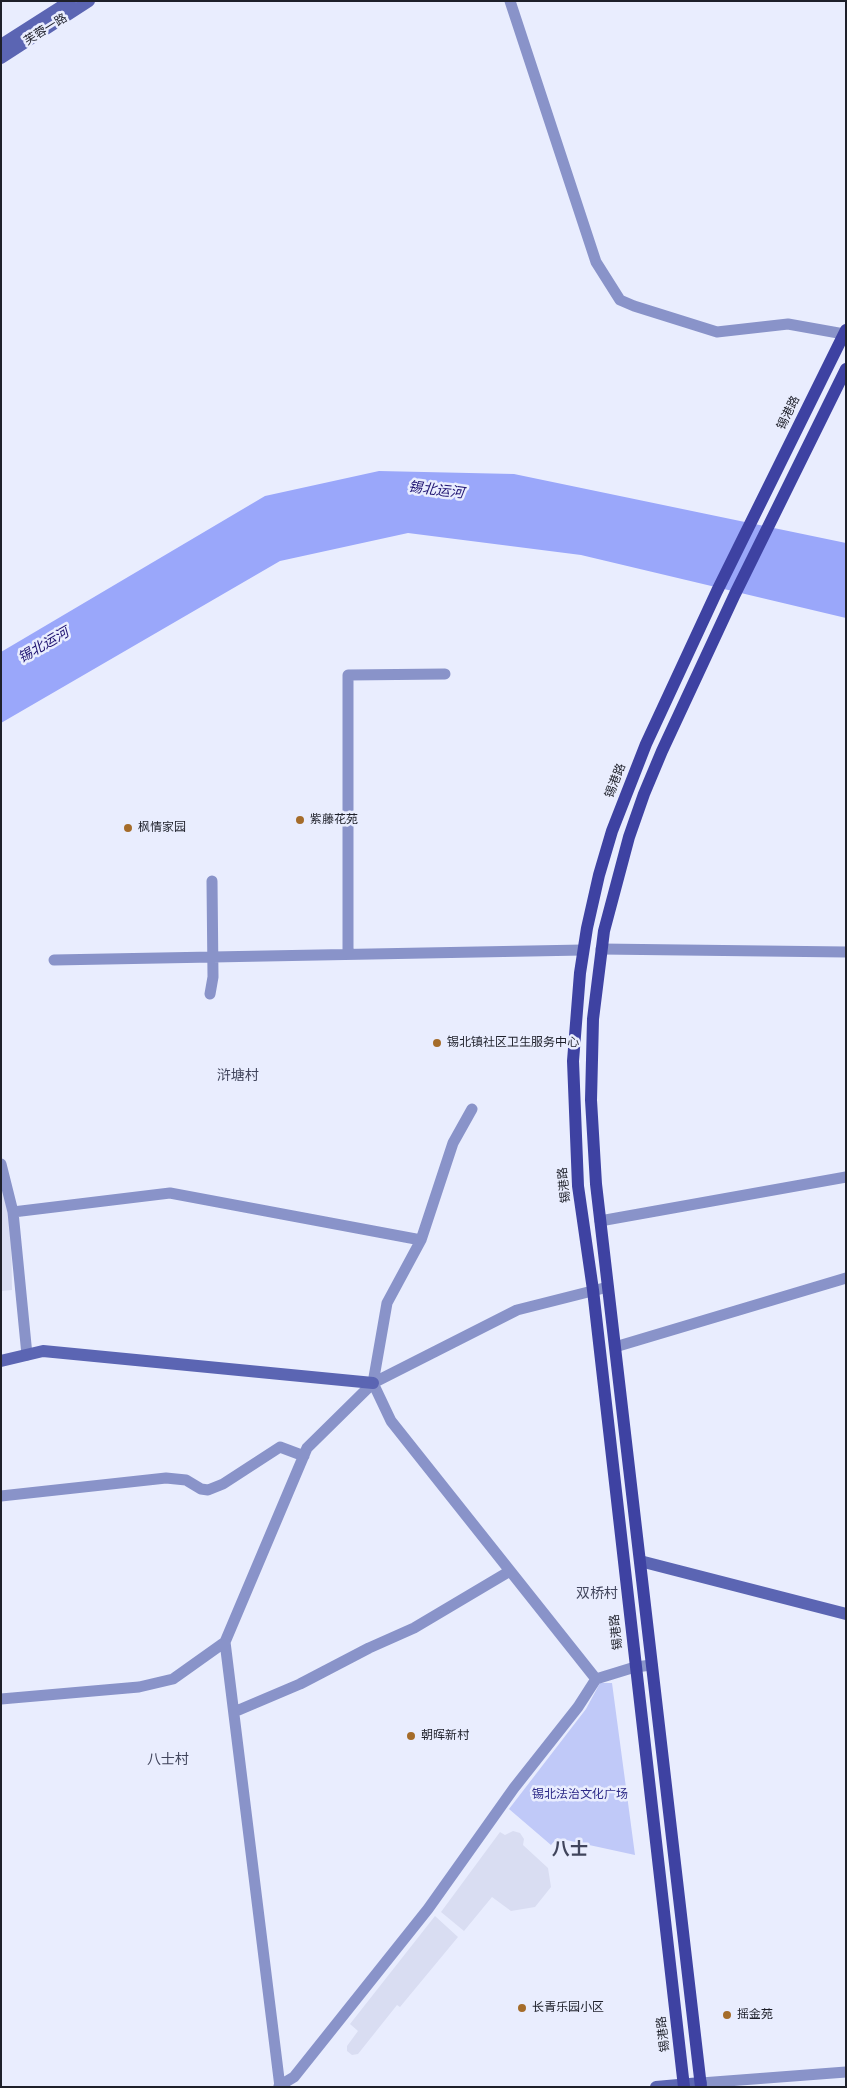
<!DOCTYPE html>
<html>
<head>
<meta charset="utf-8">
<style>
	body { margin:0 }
	#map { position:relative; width:847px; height:2088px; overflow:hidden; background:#e9edfe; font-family:"Titillium Web",sans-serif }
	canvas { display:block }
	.frame { position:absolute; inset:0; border:2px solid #1e202a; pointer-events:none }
</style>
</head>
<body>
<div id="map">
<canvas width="847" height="2088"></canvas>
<div class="frame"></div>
</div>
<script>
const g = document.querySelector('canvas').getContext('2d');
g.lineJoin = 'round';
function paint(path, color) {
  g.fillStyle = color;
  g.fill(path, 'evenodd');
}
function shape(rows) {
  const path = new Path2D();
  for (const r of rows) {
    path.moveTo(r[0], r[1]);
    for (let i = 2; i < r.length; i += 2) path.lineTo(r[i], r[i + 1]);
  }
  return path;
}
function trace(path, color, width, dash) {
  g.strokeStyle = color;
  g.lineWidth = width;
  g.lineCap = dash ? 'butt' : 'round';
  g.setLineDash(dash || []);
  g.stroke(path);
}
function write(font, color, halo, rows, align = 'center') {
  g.font = font + ' "Titillium Web","Noto Sans SC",sans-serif';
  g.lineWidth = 5;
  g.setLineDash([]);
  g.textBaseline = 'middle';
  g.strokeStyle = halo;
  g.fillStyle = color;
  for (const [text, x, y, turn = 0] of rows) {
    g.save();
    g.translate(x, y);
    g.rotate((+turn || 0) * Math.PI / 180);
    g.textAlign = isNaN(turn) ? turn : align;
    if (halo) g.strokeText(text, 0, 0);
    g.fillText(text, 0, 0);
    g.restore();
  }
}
paint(shape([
	[1,1169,11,1226,12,1290,1,1291],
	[513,1831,520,1833,524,1839,523,1845,548,1868,551,1887,535,1907,511,1911,492,1897,464,1931,441,1912,500,1832,505,1835],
	[435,1916,458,1937,400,2007,397,2005,358,2054,352,2055,347,2051,347,2046,358,2031,350,2024]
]), '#d9ddf2');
paint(shape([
	[600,1683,612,1683,635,1855,557,1838,551,1845,509,1809,586,1709]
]), '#c0c9f8');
paint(shape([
	[379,471,514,474,846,543,846,618,581,555,408,533,280,561,1,723,1,652,265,496]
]), '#9aa7fa');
trace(shape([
	[510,1,596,262,620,300,634,306,717,332,788,324,844,334],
	[601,949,846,952],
	[348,954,348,675,445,674],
	[54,960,583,950],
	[210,994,213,977,212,881],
	[472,1109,453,1143,421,1240,387,1303,373,1383,391,1421,596,1679,635,1667,652,1665],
	[1,1164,13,1212,27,1355],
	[13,1212,170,1193,421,1240],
	[600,1221,846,1177],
	[615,1347,846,1278],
	[1,1496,166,1478,186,1480,201,1489,208,1490,223,1484,280,1447,304,1456],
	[1,1699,139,1687,173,1679,225,1642],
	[234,1712,300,1684,369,1648,414,1628,510,1571],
	[701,2083,846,2072],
	[279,2086,294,2077,428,1909,514,1788,578,1707,596,1679],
	[280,2087,225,1642,307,1448,373,1383,517,1310,608,1287]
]), '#8993c9', 11);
trace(shape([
	[1,45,70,1],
	[1,58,89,1],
	[1,1361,43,1351,373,1383],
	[640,1561,846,1614],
	[656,2087,701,2083]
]), '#5b65b3', 12);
trace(shape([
	[684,2087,593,1290,578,1186,573,1061,580,973,587,928,599,875,612,831,646,744,717,591,846,330],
	[701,2087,596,1184,591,1100,593,1019,604,931,629,837,644,794,662,751,735,594,846,369]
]), '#3e42a2', 12);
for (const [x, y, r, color] of [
	[300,820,5,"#a56c2a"],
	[128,828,5,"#a56c2a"],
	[437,1043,5,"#a56c2a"],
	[411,1736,5,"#a56c2a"],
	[522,2008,5,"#a56c2a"],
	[727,2015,5,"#a56c2a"]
]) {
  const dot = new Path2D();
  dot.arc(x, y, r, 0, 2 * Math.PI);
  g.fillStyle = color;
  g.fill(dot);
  trace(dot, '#e9edfe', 2);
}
write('12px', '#1e202a', '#e9edfe', [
	["芙蓉一路",46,30,-32],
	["锡港路",789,413,-64],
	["锡港路",616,781,-69],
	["锡港路",565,1185,-96],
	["锡港路",617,1632,-96],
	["锡港路",664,2034,-97]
]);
write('12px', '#1e202a', '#e9edfe', [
	["紫藤花苑",310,820],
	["枫情家园",138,828],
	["锡北镇社区卫生服务中心",447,1043],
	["朝晖新村",421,1736],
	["长青乐园小区",532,2008],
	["摇金苑",737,2015]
], 'left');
write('12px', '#2b2886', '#e9edfe', [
	["锡北法治文化广场",580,1795]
]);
write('italic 14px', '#1e1271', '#e9edfe', [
	["锡北运河",436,491,7],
	["锡北运河",44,646,-30]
]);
write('14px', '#41455c', '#e9edfe', [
	["浒塘村",238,1077],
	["双桥村",597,1595],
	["八士村",168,1761]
]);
write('bold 18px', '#41455c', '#e9edfe', [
	["八士",570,1851]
]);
</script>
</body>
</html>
